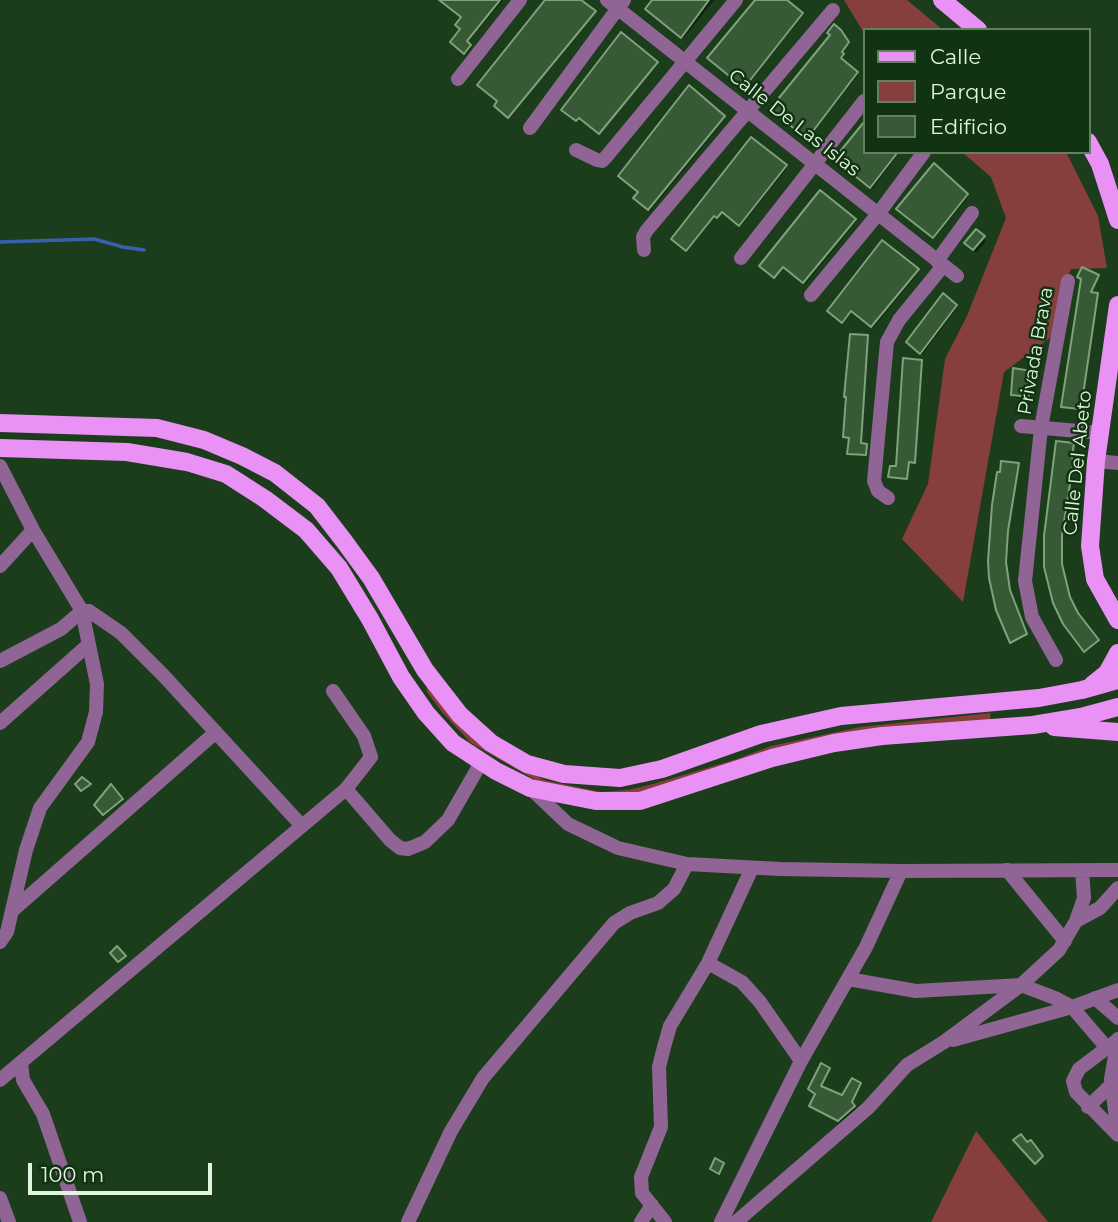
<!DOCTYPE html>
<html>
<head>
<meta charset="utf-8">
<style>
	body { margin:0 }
	#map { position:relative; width:1118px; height:1222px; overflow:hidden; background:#1c3d1b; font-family:Montserrat,sans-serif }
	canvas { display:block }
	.legend { position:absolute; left:863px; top:28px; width:228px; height:126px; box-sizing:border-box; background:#131; border:2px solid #648063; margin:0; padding:9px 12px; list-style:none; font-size:21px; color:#e0f4df }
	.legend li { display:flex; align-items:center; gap:14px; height:35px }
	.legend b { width:35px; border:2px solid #648063 }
	.scale { position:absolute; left:28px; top:1163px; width:184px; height:32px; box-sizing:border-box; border:4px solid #e0f4df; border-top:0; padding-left:9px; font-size:21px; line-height:24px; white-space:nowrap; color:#e0f4df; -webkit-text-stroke:5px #131; paint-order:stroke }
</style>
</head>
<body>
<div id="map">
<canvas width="1118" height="1222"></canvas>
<ul class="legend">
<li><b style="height:9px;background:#ea91f5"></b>Calle</li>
<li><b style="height:19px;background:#873f3e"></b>Parque</li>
<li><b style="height:19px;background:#375935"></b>Edificio</li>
</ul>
<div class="scale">100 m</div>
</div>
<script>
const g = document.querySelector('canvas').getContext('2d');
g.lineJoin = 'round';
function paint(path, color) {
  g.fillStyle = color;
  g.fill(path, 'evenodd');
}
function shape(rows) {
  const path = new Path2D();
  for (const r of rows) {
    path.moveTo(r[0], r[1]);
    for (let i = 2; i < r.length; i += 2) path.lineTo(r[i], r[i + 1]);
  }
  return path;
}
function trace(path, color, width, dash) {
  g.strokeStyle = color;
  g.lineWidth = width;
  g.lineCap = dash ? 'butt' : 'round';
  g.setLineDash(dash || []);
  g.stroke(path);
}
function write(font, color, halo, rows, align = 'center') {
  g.font = font + ' Montserrat,sans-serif';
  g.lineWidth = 5;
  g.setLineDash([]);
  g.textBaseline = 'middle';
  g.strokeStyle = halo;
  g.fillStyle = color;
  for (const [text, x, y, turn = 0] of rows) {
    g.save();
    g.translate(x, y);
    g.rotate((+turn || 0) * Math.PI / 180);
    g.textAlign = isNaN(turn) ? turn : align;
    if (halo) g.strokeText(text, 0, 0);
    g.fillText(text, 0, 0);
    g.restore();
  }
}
paint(shape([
	[844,0,907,0,943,30,864,30,864,33],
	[962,152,1066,152,1098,216,1107,268,1071,269,1060,294,1054,335,1004,372,963,602,902,539,928,484,945,359,967,316,1006,218,991,177],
	[426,685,473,738,544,780,601,792,628,790,653,784,737,759,771,746,860,727,990,713,991,723,861,733,629,795,599,796,544,785,471,743,442,712,427,692],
	[976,1131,1048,1222,931,1222]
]), '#873f3e');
paint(shape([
	[444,0,503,0,467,43,471,48,466,54,453,44,461,30,463,18],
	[546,0,579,0,595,14,510,118,497,108],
	[652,0,714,0,683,39,649,12,647,6],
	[757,0,786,0,802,16,745,89,709,59],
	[840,31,848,45,842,54,844,57,841,61,858,75,808,139,773,111,832,36],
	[657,63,658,64,600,134,580,119,578,122,564,111],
	[724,117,725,119,650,211,636,200],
	[864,124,864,152,900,152,872,189,836,159],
	[751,139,787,168,741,226,723,212,718,219,715,216,687,251,674,241],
	[967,195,968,197,934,239,899,211],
	[855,220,856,222,805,284,784,268,776,278,762,268],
	[983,237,986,241,976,253,966,243],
	[918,271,919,272,873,328,852,312,843,324,830,313],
	[1098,276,1091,294,1098,296,1079,410,1064,408,1083,280,1079,277],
	[956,306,957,308,922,355,909,344],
	[867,337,861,445,867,447,866,456,850,455,850,439,844,437,845,397],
	[1030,373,1030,399,1014,397,1013,395],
	[1073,445,1072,460,1074,462,1062,538,1062,568,1065,584,1078,616,1098,643,1086,652,1067,626,1045,567],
	[1018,465,1008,534,1006,565,1010,593,1026,636,1013,643,998,609,999,474],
	[111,787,123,801,105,815,96,805],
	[828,1069,821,1088,842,1097,861,1086,852,1105,855,1109,840,1122,811,1106]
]), '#0007');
trace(shape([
	[0,242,94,239,123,247,144,250]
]), '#395fb0', 3.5);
const building = shape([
	[439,0,500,0,467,41,471,45,464,54,450,42,460,29,455,25,461,17,439,0],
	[545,0,581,0,596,11,508,118,494,106,497,101,477,85,545,0],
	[652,0,709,0,681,38,645,9,652,0],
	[755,0,787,0,803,13,744,88,707,58,755,0],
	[834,24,841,30,849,42,842,52,844,54,841,58,858,72,807,139,770,109,830,35,827,33,834,24],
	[621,32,658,62,599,134,579,118,576,121,561,110,621,32],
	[689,85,725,116,648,210,633,198,638,192,618,176,689,85],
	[864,122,864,152,898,152,870,188,834,159,864,122],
	[751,137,787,165,739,226,722,212,717,218,714,216,686,251,671,239,751,137],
	[934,163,968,194,933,238,896,209,934,163],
	[820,190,856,219,803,283,783,267,774,278,759,266,820,190],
	[976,229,985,236,973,250,964,243,976,229],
	[882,240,919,269,871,327,851,311,842,323,827,311,882,240],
	[1082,267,1099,275,1091,292,1098,293,1083,395,1081,395,1079,409,1061,407,1081,279,1077,277,1082,267],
	[943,293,957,305,920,354,906,342,943,293],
	[850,334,868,335,861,443,867,444,866,455,847,454,849,438,843,437,846,397,844,397,850,334],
	[903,358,922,360,915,463,909,462,907,479,888,477,890,466,896,466,903,358],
	[1013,368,1031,371,1029,397,1011,395,1013,368],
	[1056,441,1074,443,1072,458,1074,459,1062,535,1062,564,1070,597,1078,613,1099,640,1084,652,1063,624,1053,603,1044,567,1044,536,1056,441],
	[1001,461,1019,463,1008,531,1006,562,1010,590,1027,634,1010,643,996,610,989,578,988,561,992,505,997,472,1000,472,1001,461],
	[82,777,91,784,81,791,75,784,82,777],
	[111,784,123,799,103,815,94,805,111,784],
	[117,946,126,956,118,962,110,953,117,946],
	[821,1063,830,1068,821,1086,842,1095,852,1078,861,1083,852,1102,855,1106,838,1121,809,1106,815,1094,808,1089,821,1063],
	[1021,1134,1027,1142,1031,1140,1043,1156,1035,1164,1013,1140,1021,1134],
	[715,1158,724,1163,719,1174,710,1169,715,1158]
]);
paint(building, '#375935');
trace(building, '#7ea37b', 2);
trace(shape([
	[607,0,957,276],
	[458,79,520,0],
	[530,128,624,0],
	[576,150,597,160,602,161,606,157,736,0],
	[644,250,643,237,647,230,833,10],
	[741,258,864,101],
	[937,261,972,213],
	[811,295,878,214,924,152],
	[1021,426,1101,433],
	[1096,461,1118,463],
	[0,466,33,530,82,611,97,684,96,712,88,742,40,808,26,850,7,932,0,942],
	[888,498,878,491,874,481,887,342,899,320,943,266],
	[0,566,33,530],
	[1056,660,1032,617,1025,581,1041,428,1068,281],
	[0,661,61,629,82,611,89,611,121,633,163,675,302,826],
	[0,723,88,645],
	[530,788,568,824,618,848,687,864,780,869,901,871,1118,870],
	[346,789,390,840,400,848,408,849,425,842,448,820,482,761],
	[1007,870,1065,941],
	[12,911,216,732],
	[1076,921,1100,908,1118,888],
	[708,963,742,982,760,1002,801,1061],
	[848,979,916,991,1021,985,1055,998,1072,1007,1107,1048],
	[1095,998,1118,1018],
	[1118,1039,1111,1079,1118,1135],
	[953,1040,1072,1007,1118,990],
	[1116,1041,1079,1069,1073,1081,1076,1092,1117,1134],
	[21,1063,23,1080,43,1114,80,1222],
	[0,1080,346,789,371,757,364,736,333,691],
	[1088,1107,1112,1084],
	[0,1198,9,1222],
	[408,1222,451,1131,483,1078,614,923,630,913,658,903,674,889,687,864],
	[641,1222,652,1205],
	[665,1222,642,1193,641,1177,661,1127,659,1067,664,1047,670,1026,708,963,752,868],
	[721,1222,801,1061,866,947,901,871],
	[736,1222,868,1108,907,1065,944,1042,1021,985,1059,950,1076,921,1084,898,1082,870]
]), '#906595', 14);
trace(shape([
	[942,0,978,30],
	[1088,142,1100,164,1118,220],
	[1118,305,1096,461,1090,546,1095,579,1118,620],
	[0,423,157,428,204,440,242,456,275,473,317,506,344,541,371,578,425,670,460,715,491,743,527,764,564,774,620,778,662,769,761,734,841,716,1039,698,1082,690,1118,680],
	[0,448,127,452,187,462,226,474,265,499,306,530,339,568,370,619,401,677,426,713,453,743,496,771,530,788,596,801,640,801,772,758,834,743,882,736,1033,725,1081,717,1118,707],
	[1092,685,1107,673,1118,653],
	[1054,727,1118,732]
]), '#ea91f5', 18);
write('19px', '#e0f4df', '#131', [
	["Calle De Las Islas",794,123,38],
	["Privada Brava",1036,351,-80],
	["Calle Del Abeto",1078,463,-84]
]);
</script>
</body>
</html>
